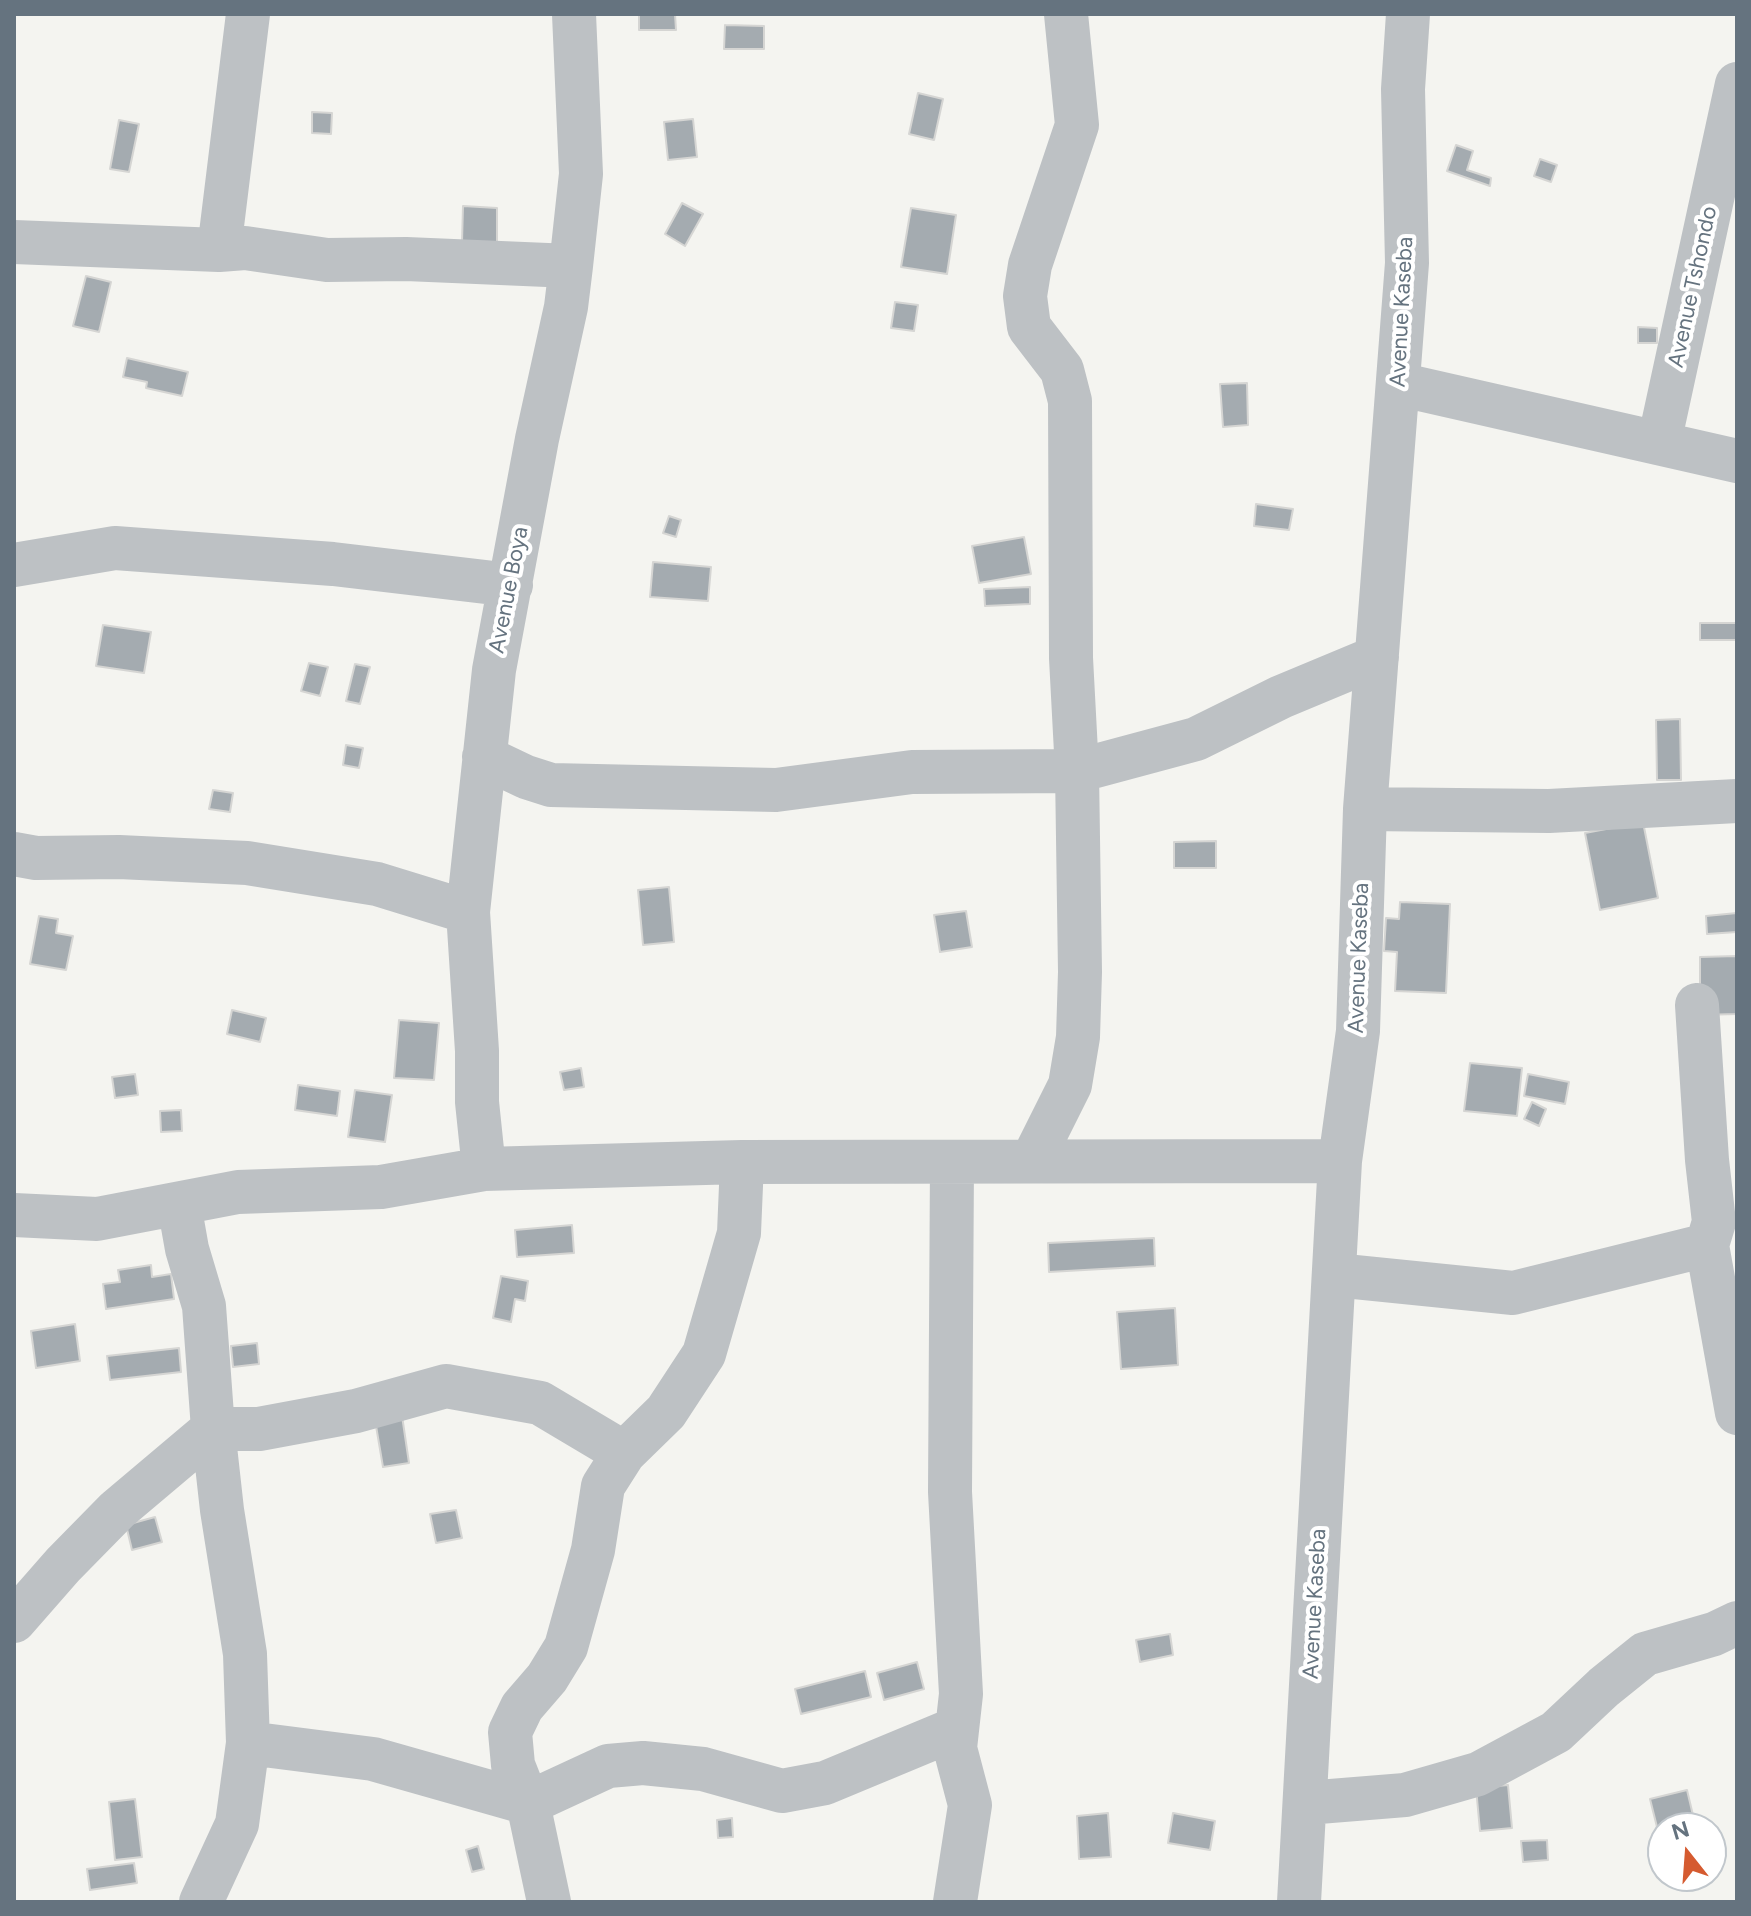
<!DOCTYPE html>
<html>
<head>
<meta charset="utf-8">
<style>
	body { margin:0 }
	#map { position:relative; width:1751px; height:1916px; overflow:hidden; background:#f4f4f0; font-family:Figtree,sans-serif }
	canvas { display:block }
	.frame { position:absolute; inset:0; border:16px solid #65737f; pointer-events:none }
	.north { position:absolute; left:1647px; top:1812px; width:80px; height:80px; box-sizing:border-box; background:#fff; border:2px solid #c1c7cc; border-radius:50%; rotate:343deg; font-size:22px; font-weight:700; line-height:32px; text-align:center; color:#65737f }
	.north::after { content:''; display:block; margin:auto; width:28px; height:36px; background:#d55b30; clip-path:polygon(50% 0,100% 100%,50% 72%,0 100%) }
</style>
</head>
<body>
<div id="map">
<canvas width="1751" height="1916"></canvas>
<div class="frame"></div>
<div class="north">N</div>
</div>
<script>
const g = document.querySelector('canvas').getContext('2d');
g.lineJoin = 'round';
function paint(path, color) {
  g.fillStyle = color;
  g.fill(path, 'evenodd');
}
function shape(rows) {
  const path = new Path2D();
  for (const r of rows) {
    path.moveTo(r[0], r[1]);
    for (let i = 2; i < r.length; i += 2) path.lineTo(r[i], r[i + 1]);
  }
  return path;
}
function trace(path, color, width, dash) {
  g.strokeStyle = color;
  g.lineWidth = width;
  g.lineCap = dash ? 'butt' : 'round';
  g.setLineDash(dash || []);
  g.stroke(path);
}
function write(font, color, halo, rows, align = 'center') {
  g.font = font + ' Figtree,sans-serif';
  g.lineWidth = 8;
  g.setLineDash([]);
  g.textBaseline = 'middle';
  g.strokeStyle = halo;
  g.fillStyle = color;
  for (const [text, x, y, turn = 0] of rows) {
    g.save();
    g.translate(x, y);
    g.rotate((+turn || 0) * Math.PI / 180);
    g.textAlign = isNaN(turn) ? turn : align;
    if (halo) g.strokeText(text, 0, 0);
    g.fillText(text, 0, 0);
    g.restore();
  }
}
const building = shape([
	[639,14,675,14,676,30,639,30,639,14],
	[725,25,764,26,764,49,724,49,725,25],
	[918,93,943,99,934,140,909,134,918,93],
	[312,112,332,113,331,134,312,133,312,112],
	[693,119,697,157,668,160,664,122,693,119],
	[119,120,139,124,129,172,110,169,119,120],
	[1456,145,1473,151,1467,170,1491,178,1490,186,1447,171,1456,145],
	[1540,159,1557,165,1551,182,1534,176,1540,159],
	[682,203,703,214,685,246,665,234,682,203],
	[463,206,497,208,497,244,462,242,463,206],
	[911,208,956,215,947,274,901,267,911,208],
	[86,276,111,282,99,332,73,326,86,276],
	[895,302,918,305,914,331,891,328,895,302],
	[1638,327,1657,328,1657,343,1638,343,1638,327],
	[127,358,188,372,182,396,146,388,147,382,123,377,127,358],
	[1247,383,1248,425,1223,427,1220,384,1247,383],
	[1256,504,1293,509,1289,530,1254,526,1256,504],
	[669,516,681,520,676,537,663,533,669,516],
	[1024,537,1031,574,979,583,972,546,1024,537],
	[653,562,711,567,708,601,650,597,653,562],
	[1030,587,1030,604,985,606,984,589,1030,587],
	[1700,623,1737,623,1737,640,1700,640,1700,623],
	[103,625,151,632,144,673,96,666,103,625],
	[309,663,328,667,320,696,301,691,309,663],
	[355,664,370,667,360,704,346,701,355,664],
	[1680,719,1681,780,1657,780,1656,720,1680,719],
	[346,745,363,748,359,768,343,765,346,745],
	[213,790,233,793,230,812,209,809,213,790],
	[1643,822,1658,898,1600,910,1585,833,1643,822],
	[1216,841,1216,868,1174,868,1174,842,1216,841],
	[669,887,674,942,643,945,638,890,669,887],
	[1400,902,1450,904,1446,993,1395,991,1397,952,1384,951,1386,918,1399,919,1400,902],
	[966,911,972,947,940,952,934,915,966,911],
	[1737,913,1737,932,1707,934,1706,916,1737,913],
	[39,916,58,919,56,933,73,936,66,970,30,964,39,916],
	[1737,956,1737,1014,1700,1015,1700,957,1737,956],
	[232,1010,266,1018,260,1042,227,1034,232,1010],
	[399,1020,439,1023,434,1080,394,1078,399,1020],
	[1470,1063,1522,1068,1517,1116,1464,1111,1470,1063],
	[581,1068,584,1087,564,1090,560,1072,581,1068],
	[135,1074,138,1095,115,1098,112,1077,135,1074],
	[1528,1074,1569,1082,1565,1104,1524,1096,1528,1074],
	[298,1085,340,1091,337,1116,295,1110,298,1085],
	[355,1090,392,1095,385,1142,348,1137,355,1090],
	[1532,1102,1546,1109,1539,1126,1524,1119,1532,1102],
	[181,1110,182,1131,161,1132,160,1111,181,1110],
	[572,1225,574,1253,517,1257,515,1230,572,1225],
	[1154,1238,1155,1266,1049,1272,1048,1243,1154,1238],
	[151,1265,152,1277,171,1274,174,1299,106,1309,103,1284,120,1282,118,1270,151,1265],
	[501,1276,528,1281,525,1301,515,1299,511,1322,493,1318,501,1276],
	[1175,1308,1178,1365,1121,1369,1117,1312,1175,1308],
	[75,1324,80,1361,36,1368,31,1331,75,1324],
	[257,1343,259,1364,233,1367,231,1346,257,1343],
	[179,1348,181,1372,110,1380,107,1356,179,1348],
	[401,1409,409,1463,383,1467,374,1414,401,1409],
	[456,1510,462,1538,436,1543,430,1514,456,1510],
	[155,1517,162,1542,132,1550,126,1525,155,1517],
	[1170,1634,1173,1655,1140,1662,1136,1640,1170,1634],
	[917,1662,924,1689,884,1700,877,1673,917,1662],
	[865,1671,871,1697,801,1714,795,1689,865,1671],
	[1508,1785,1512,1828,1480,1831,1476,1788,1508,1785],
	[1687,1790,1696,1828,1663,1828,1663,1842,1661,1843,1650,1799,1687,1790],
	[135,1799,142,1857,115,1860,109,1802,135,1799],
	[1108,1813,1111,1857,1079,1859,1077,1816,1108,1813],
	[1173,1813,1215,1821,1210,1850,1168,1843,1173,1813],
	[732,1818,733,1837,718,1838,717,1820,732,1818],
	[1547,1840,1548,1860,1523,1862,1521,1841,1547,1840],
	[478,1846,484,1869,472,1872,466,1850,478,1846],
	[134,1863,137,1883,90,1890,87,1869,134,1863]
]);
paint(building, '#a4abb0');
trace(building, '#d5d5d3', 2);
trace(shape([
	[14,242,219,250,245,248,327,260,406,259,571,266],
	[219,250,248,14],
	[1398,384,1737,461],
	[1659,443,1737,84],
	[14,565,115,548,333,564,511,585],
	[484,757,526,777,551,785,776,790,912,772,1077,771,1196,739,1281,697,1377,657],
	[1365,809,1549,811,1737,801],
	[14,854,36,858,119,857,247,863,377,884,468,912],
	[1697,1005,1707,1160,1714,1222,1707,1245,1737,1413],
	[1032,1161,1070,1085,1078,1037,1080,972,1077,771,1071,658,1070,401,1062,370,1029,327,1025,296,1030,265,1077,125,1066,14],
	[952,1162,950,1492,961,1694,955,1748,970,1805,955,1902],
	[484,1169,477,1102,477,1051,468,912,494,670,537,439,566,307,571,266,581,174,574,14],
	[14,1215,97,1219,238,1192,381,1187,484,1169,742,1162,1340,1161],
	[1335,1275,1513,1293,1707,1245],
	[14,1621,63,1565,117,1510,213,1429,204,1306,187,1249,179,1204],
	[248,1743,373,1759,528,1803,608,1766,643,1763,703,1769,782,1791,825,1783,955,1729],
	[1306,1803,1405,1795,1478,1774,1556,1732,1604,1687,1645,1654,1714,1634,1737,1623],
	[201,1902,237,1824,248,1743,245,1654,222,1510,213,1429,259,1429,356,1411,446,1386,540,1403,624,1453],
	[549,1902,528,1803,513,1765,510,1732,522,1707,547,1678,566,1647,593,1550,603,1486,624,1453,666,1412,704,1354,739,1233,742,1162],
	[1299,1902,1340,1161,1358,1031,1365,809,1407,263,1403,89,1408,14]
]), '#bdc1c4', 44);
write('22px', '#65737f', '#fff', [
	["Avenue Tshondo",1693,287,-78],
	["Avenue Kaseba",1402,312,-87],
	["Avenue Boya",509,590,-79],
	["Avenue Kaseba",1359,958,-88],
	["Avenue Kaseba",1315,1604,-87]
]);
</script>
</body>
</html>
